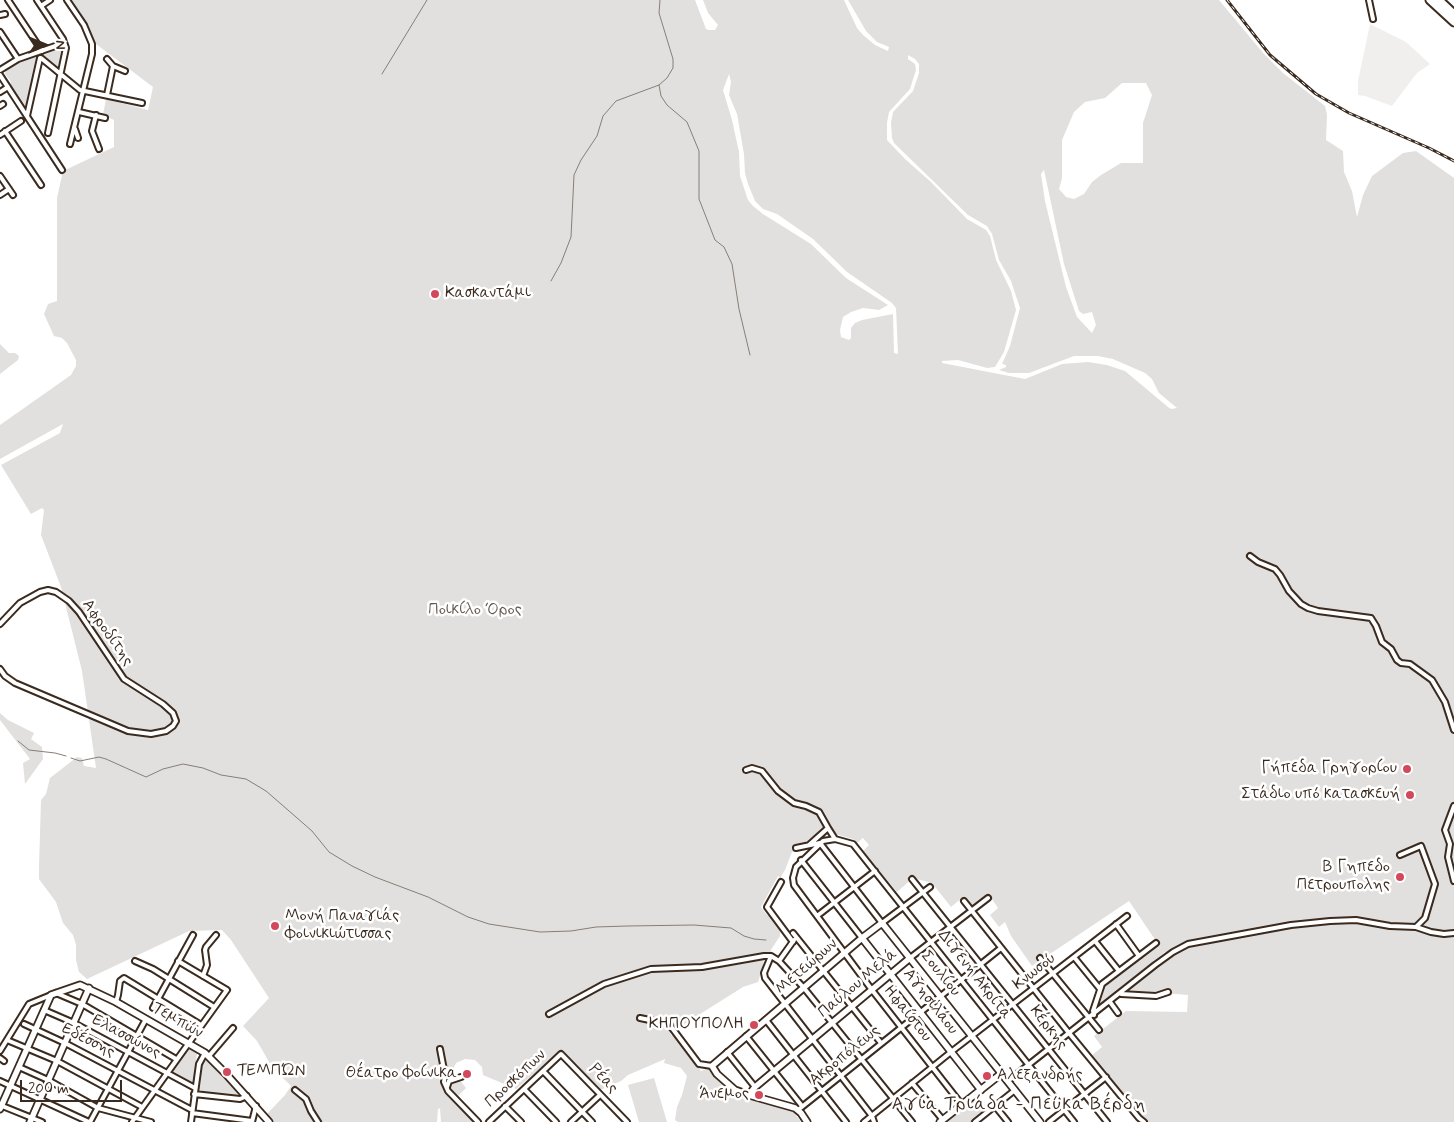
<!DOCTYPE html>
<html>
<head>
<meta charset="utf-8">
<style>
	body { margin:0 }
	#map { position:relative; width:1454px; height:1122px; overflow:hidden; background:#fff; font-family:Mynerve,sans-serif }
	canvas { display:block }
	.north { position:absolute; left:20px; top:20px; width:50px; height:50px; -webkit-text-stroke:4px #fff; paint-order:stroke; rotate:90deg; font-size:14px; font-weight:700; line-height:20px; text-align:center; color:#3b2a1e }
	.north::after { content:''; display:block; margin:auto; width:18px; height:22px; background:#3b2a1e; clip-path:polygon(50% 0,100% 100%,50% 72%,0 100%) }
	.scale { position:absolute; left:20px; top:1080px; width:102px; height:22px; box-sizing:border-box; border:2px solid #3b2a1e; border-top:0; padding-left:6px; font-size:15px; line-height:18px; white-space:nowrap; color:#3b2a1e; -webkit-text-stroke:4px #fff; paint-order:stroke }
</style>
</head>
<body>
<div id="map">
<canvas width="1454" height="1122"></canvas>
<div class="north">N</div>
<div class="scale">200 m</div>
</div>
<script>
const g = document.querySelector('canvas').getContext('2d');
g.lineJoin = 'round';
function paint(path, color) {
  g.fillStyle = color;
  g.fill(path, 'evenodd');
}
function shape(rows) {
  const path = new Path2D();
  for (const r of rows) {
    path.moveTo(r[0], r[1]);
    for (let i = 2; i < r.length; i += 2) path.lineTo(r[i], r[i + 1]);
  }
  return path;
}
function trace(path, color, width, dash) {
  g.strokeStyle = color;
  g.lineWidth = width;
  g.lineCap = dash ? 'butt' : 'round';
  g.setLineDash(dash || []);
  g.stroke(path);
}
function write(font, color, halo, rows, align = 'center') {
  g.font = font + ' Mynerve,sans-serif';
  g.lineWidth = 5;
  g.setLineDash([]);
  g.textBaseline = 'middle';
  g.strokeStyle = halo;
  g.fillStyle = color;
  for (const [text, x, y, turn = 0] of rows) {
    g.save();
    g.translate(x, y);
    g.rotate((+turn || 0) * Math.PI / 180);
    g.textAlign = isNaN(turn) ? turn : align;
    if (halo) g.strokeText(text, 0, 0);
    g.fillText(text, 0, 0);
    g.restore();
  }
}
paint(shape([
	[1370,24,1406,42,1430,64,1417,73,1392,106,1365,96,1358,95,1358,81]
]), '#f1efee');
paint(shape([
	[69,0,695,0,706,29,709,30,715,30,718,25,708,13,703,0,844,0,857,28,863,35,875,45,888,51,889,47,877,42,866,31,848,0,1219,0,1264,54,1283,73,1325,106,1327,115,1326,140,1343,151,1344,172,1352,191,1357,217,1363,195,1372,176,1403,153,1416,151,1454,178,1454,1122,1149,1122,1140,1115,1091,1056,1102,1047,1094,1036,1126,1011,1187,1012,1188,995,1127,990,1168,957,1165,952,1097,1006,1103,985,1158,944,1129,901,1032,966,1011,936,1005,922,999,927,990,915,998,908,990,896,973,908,964,896,951,907,932,883,913,878,897,892,863,851,869,845,863,838,857,843,853,839,835,834,827,822,825,824,826,827,792,852,785,870,780,878,778,876,761,907,766,914,774,920,780,930,780,936,763,962,763,966,758,982,743,987,670,1033,672,1036,673,1034,701,1071,709,1068,726,1090,753,1101,767,1103,790,1110,794,1113,801,1122,678,1122,675,1120,677,1107,682,1095,687,1076,681,1068,664,1063,665,1059,628,1075,621,1081,600,1090,561,1051,516,1089,483,1075,482,1067,475,1060,465,1059,456,1063,452,1071,454,1081,459,1079,466,1088,457,1097,448,1097,474,1122,441,1122,440,1108,438,1109,437,1122,272,1122,266,1115,285,1095,291,1086,272,1067,257,1041,243,1026,269,998,231,940,222,930,189,931,87,979,79,972,76,960,76,945,73,935,63,923,56,902,39,879,39,867,41,800,46,794,50,778,77,757,82,758,84,766,96,768,82,671,61,587,41,535,44,510,42,508,31,514,1,465,60,433,63,424,0,459,0,425,71,375,76,366,76,360,67,343,62,338,54,336,44,314,48,304,57,301,57,198,63,171,114,147,114,120,103,115,106,99,148,110,153,87,96,44,90,37],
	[908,55,915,59,919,64,919,73,913,91,893,112,891,123,892,138,894,143,968,215,987,226,992,234,999,260,1011,281,1020,308,1010,346,1002,364,1006,365,1006,367,999,370,1009,373,1029,373,1074,356,1098,356,1113,359,1145,373,1152,379,1159,393,1177,408,1171,409,1168,407,1125,371,1107,365,1088,362,1062,364,1025,379,942,363,942,361,958,360,987,368,995,367,1004,352,1016,310,1011,291,996,260,990,236,986,230,967,219,931,182,905,159,887,140,887,123,889,112,910,89,916,70,915,64,908,59],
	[729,74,731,82,729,95,737,114,744,154,745,173,748,184,755,201,763,209,777,214,813,239,847,272,892,303,896,308,898,354,894,353,893,314,862,320,855,323,851,328,851,338,849,340,841,337,840,330,843,317,851,312,863,308,879,310,888,305,846,278,811,244,763,214,753,206,748,200,740,176,739,152,732,120,723,90],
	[1122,83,1146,83,1152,95,1143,123,1143,163,1121,163,1101,175,1092,182,1084,194,1074,199,1066,197,1059,189,1062,178,1062,140,1074,112,1085,102,1105,98],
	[1044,170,1064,264,1079,311,1083,314,1092,312,1096,325,1092,333,1077,317,1066,287,1045,201,1041,174],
	[63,46,65,52,61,67,58,69,43,57,44,52],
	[34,56,38,60,27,108,11,85,11,82,5,74,6,70,18,63],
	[0,344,9,353,15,353,19,356,18,360,0,374],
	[0,713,8,720,34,733,31,739,42,747,43,759,25,784,23,763,30,759,0,720],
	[188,1048,197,1053,193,1084,171,1072],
	[208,1059,238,1093,237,1096,197,1091,201,1064],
	[654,1078,667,1122,639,1122,628,1085],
	[978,1097,988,1109,972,1122,946,1122]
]), '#e2e0de');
trace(shape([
	[382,74,427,0],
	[659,85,661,96,667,105,687,122,699,151,699,199,715,240,724,247,732,264,739,309,750,355],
	[551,281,561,263,571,237,574,175,581,160,597,136,603,116,616,101,659,85,667,78,673,68,673,59,659,13,660,0],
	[18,741,29,750,55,753,66,756],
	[71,758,80,761,99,757,106,759,146,777,163,769,183,764,203,768,221,775,246,779,266,791,296,817,312,831,329,852,352,866,375,877,428,897,468,917,489,924,540,932,571,931,596,927,627,926,694,925,731,928,744,936,754,939,766,940]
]), '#887e77', 1);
const street = shape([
	[8,0,42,51],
	[37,0,63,39,66,48,48,133],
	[67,0,84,25,92,44,92,54,70,144],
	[1369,0,1373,19],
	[41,6,50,0],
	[0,15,5,14],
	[0,32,18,59],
	[41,58,80,90,142,103],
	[107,59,113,66,125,71],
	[0,70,18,59,64,43],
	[0,75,62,170],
	[0,92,8,87],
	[107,95,113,66],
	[0,106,3,104],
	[79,112,105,118],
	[96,115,92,131,99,149],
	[27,116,40,58],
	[75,129,78,138],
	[5,131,41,185],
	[0,135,21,121],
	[0,176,13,195],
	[0,195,9,189],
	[1250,556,1258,562,1275,569,1280,575,1289,591,1301,604,1308,608,1318,611,1371,618,1376,626,1382,642,1391,649,1397,660,1401,663,1410,664,1432,680,1445,702,1454,730],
	[0,624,20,603,40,592,48,590,56,592,69,601,79,612,124,679,163,704,173,713,176,721,173,726,166,731,151,734,128,731,15,683,5,676,0,669],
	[746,770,752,768,762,771,778,791,794,803,806,806,819,812,828,828],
	[1454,806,1445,830,1450,844,1448,857,1454,881],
	[809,845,828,828,835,839],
	[796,848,820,843,882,923,930,887],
	[801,860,862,938],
	[912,879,1107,1122],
	[781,882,767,907,793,942],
	[964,901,1069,1033,1139,1118,1144,1122],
	[817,916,875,871],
	[1116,924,1139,956],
	[1416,927,1431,932,1444,934,1454,933],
	[793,933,881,1043],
	[1095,941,1119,971],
	[771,956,764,973,765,978,872,1116,874,1122],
	[1074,957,1100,989],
	[910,958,988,898],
	[1040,958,1099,1030],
	[135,961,153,969,214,1007],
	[779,961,794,940],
	[203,976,207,965,205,950,206,947,216,935],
	[56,993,82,1004,176,1059],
	[1121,994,1156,996,1168,992],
	[116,1002,118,995,120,981,124,978,201,1025],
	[1110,1002,1118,1013],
	[153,1008,193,935],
	[44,1010,74,1023,195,1088],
	[549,1014,604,984,651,969,702,967,764,956,771,956,779,961,804,988,912,1122],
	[1094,1015,1093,1011,1102,984,1156,943],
	[640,1018,669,1024,699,1064,712,1066],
	[766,1020,846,1122],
	[24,1024,65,1043,192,1110],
	[746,1036,802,1106],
	[7,1040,57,1061,142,1107],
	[440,1049,445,1075,444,1082,448,1091,478,1122],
	[0,1051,29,1004,51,995],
	[727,1052,755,1087],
	[209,1056,233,1028],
	[0,1058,4,1061],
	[19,1067,48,1080,98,1108,151,1122],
	[543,1071,592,1122],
	[0,1081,89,1122],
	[1008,1081,1155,965,1173,952,1188,944,1291,925,1330,921,1356,920,1390,926,1416,927,1425,918,1435,884,1421,846,1400,855],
	[912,1083,943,1120],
	[447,1087,449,1081,461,1077],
	[524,1089,556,1122],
	[295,1090,306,1099,311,1111,318,1122],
	[194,1094,240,1099,247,1096],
	[0,1105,42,1122],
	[962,1105,872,990,794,885,793,878,796,867,823,841,835,839,853,844,1074,1122],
	[505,1106,521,1122],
	[995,1106,1008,1122],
	[798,1110,1001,948],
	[192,1113,252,1121],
	[90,1122,146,1019],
	[132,1122,227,990,178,961],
	[191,1122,199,1064,205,1053],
	[252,1122,256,1106],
	[489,1122,561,1054,627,1122],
	[571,1122,600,1095],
	[864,1122,951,1052,1127,916],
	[975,1122,1015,1090],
	[1049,1122,1106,1077]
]);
const secondary = shape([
	[862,938,981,1090],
	[749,1095,755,1087,910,958],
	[0,1109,51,995,80,985,116,1002,205,1053,226,1074,269,1122],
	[30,1122,89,988],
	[807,1122,801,1113,795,1108,749,1095,735,1090,717,1074,712,1066,862,938,882,923,1040,1122],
	[940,1122,1002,1073]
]);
const highway = shape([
	[1430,0,1454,22],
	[1439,0,1454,14]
]);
trace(street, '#3b2a1e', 8);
trace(secondary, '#3b2a1e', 9);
trace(highway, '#3b2a1e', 11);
trace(street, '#fff', 4);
trace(secondary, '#fff', 5.5);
trace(highway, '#fff', 7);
const rail = shape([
	[1227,0,1270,55,1316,94,1349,113,1429,148,1454,161]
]);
trace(rail, '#3b2a1e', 3);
trace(rail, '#fff', 1, [4]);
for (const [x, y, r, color] of [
	[435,294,5,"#d1495b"],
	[1407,769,5,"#d1495b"],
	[1410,795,5,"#d1495b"],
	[1400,877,5,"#d1495b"],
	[275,926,5,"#d1495b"],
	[754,1025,5,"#d1495b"],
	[227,1072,5,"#d1495b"],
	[467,1074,5,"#d1495b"],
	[987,1076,5,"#d1495b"],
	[759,1095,5,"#d1495b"]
]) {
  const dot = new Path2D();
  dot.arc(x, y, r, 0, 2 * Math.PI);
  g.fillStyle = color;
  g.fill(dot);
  trace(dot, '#fff', 2);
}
write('16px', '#3b2a1e', '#fff', [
	["Κασκαντάμι",445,294,"left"],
	["Γήπεδα Γρηγορίου",1397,769],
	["Στάδιο υπό κατασκευή",1400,795],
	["Β Γηπεδο",1390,868],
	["Πετρουπολης",1390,886],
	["Μονή Παναγιάς",285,917,"left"],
	["Φοινικιώτισσας",285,935,"left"],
	["ΚΗΠΟΥΠΟΛΗ",744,1025],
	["ΤΕΜΠΏΝ",237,1072,"left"],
	["Θέατρο Φοίνικα",457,1074],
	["Αλεξανδρής",997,1076,"left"],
	["Άνεμος",749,1095]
], 'right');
write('16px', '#65584e', '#fff', [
	["Ποικίλο Όρος",475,611]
]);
write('16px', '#3b2a1e', '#fff', [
	["Αφροδίτης",107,633,55],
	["Μετεώρων",807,967,-41],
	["Κνωσού",1035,972,-38],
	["Σουλίου",940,974,51],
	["Διγενή Ακρίτα",974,975,52],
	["Παύλου Μελά",858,984,-40],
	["Αγησιλάου",930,1002,52],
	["Ηφαίστου",907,1014,51],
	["Τεμπών",177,1021,30],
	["Κέρκης",1048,1028,52],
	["Ελασσώνος",126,1037,28],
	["Εδέσσης",88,1041,27],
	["Ακροπόλεως",845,1056,-39],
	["Προσκόπων",516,1079,-43],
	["Ρέας",603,1079,46]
]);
g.letterSpacing = '1px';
write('18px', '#3b2a1e', '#fff', [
	["Αγία Τριάδα - Πεύκα Βέρδη",1019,1105]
]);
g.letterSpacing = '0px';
</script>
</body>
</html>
